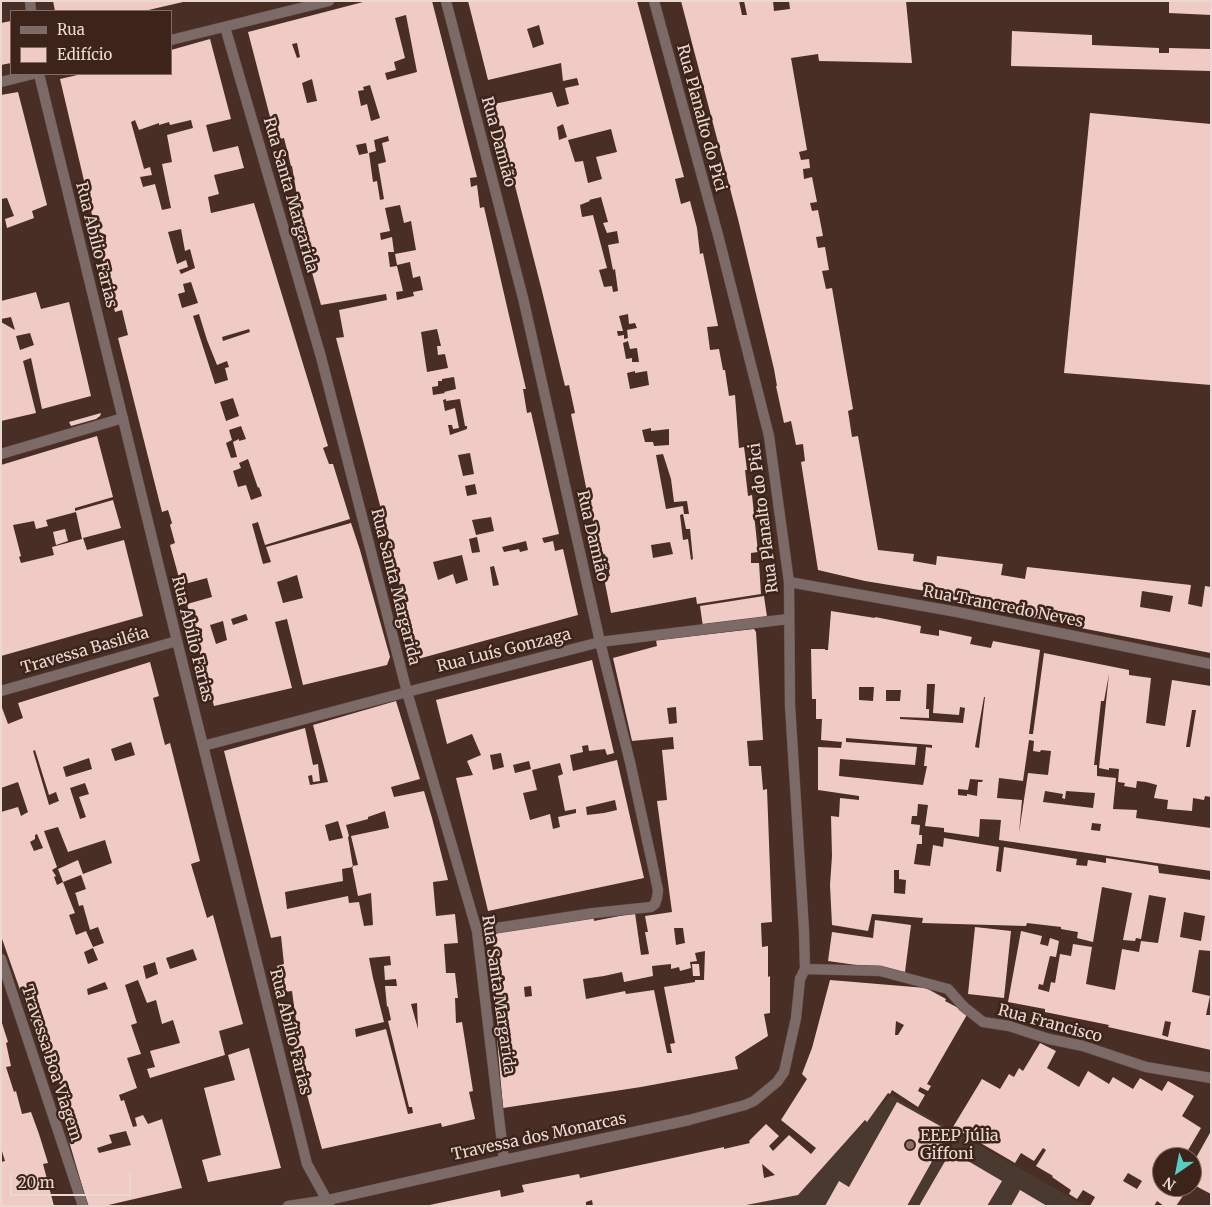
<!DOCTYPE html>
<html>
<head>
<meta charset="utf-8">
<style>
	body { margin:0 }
	#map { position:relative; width:1212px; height:1207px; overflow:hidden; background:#482e24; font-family:Merriweather,serif }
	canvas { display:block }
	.frame { position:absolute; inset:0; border:2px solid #ead9d3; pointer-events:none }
	.legend { position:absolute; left:10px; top:10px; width:162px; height:65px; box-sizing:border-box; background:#3d241a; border:1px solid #826c64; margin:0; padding:6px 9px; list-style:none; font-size:15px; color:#ead9d3 }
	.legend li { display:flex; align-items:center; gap:10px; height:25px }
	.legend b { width:25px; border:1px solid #826c64 }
	.north { position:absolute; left:1152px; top:1147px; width:50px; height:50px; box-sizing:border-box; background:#3d241a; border:1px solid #826c64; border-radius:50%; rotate:213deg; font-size:14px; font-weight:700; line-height:20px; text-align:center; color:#ead9d3 }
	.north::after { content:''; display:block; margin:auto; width:18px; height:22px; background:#55cec5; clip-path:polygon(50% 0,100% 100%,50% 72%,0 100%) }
	.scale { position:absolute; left:10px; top:1174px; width:121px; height:22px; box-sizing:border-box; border:2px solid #ead9d3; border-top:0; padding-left:6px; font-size:15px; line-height:18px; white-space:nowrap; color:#ead9d3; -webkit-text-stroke:4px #3d241a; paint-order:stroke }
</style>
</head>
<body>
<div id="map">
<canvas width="1212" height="1207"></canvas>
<div class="frame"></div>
<ul class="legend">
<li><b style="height:6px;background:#7c6a68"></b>Rua</li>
<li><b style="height:14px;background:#f0cbc6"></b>Edifício</li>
</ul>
<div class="north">N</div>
<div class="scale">20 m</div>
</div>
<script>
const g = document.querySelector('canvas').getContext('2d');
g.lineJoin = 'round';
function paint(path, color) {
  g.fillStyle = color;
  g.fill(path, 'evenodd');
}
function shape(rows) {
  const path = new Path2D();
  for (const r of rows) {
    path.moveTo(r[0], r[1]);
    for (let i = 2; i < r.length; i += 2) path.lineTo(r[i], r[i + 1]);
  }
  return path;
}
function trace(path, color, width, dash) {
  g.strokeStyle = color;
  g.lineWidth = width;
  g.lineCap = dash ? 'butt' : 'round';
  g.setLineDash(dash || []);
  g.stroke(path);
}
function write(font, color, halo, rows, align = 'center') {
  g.font = font + ' Merriweather,serif';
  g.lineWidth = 5;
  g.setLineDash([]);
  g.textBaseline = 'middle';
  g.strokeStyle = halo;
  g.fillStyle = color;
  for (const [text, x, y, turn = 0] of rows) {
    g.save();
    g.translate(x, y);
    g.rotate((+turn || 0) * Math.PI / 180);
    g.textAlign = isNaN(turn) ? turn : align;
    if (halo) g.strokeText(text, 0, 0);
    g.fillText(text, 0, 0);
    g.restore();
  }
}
paint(shape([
	[891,1095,1086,1206,724,1206,794,1194]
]), '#4a392e');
paint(shape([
	[53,1,183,1,183,2,144,11,55,11],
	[367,1,432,1,477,177,470,178,471,187,477,185,480,208,484,207,526,389,523,389,527,413,531,412,559,534,542,538,544,543,553,541,555,551,563,549,578,615,418,659,396,570,397,570,336,338,344,337,339,310,387,300,386,294,321,305,291,197,297,196,292,166,291,166,284,138,276,140,248,32],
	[406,15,417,72,387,80,385,73,396,70,394,62,405,58,395,18],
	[297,43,300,57,297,58,292,44],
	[312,79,317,101,307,103,302,83],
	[370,85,380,118,371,121,367,104,361,106,358,91,364,90,363,87],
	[388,136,389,141,382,143,386,162,378,164,384,199,380,200,377,181,373,182,369,153,376,151,374,140],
	[366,143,368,153,359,155,356,145],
	[400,205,404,223,411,221,416,250,395,254,397,265,410,262,413,278,420,276,423,290,413,292,414,296,397,300,396,292,403,291,397,266,390,267,388,252,394,252,392,237,381,240,380,233,390,231,385,208],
	[437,329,441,346,437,346,438,355,445,354,448,368,427,372,421,332],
	[454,377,456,389,444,392,445,393,433,395,432,387,438,386,438,381,442,381,442,379],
	[446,399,446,401,460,399,465,426,467,426,467,429,450,435,448,425,452,425,453,429,459,428,455,408,445,411,443,400],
	[470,453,474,474,463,476,458,455],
	[475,484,477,494,467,496,465,486],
	[491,517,494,531,476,535,472,520],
	[477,537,480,552,472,553,469,539],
	[526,541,528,550,520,552,519,549,504,552,502,547],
	[462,555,468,580,456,584,453,574,438,580,433,562],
	[494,566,499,585,493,586,490,567],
	[468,1,637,1,684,177,675,179,681,204,690,201,697,228,700,254,703,253,718,326,707,327,710,350,719,349,723,370,725,370,729,396,735,395,739,448,744,447,747,470,745,470,748,496,752,495,758,552,751,553,751,563,759,563,761,594,697,604,696,597,611,613,604,578,610,576,605,554,600,555,571,414,575,413,569,385,565,386,542,291,494,104,552,92,557,107,569,104,565,88,579,85,577,78,563,81,561,63,488,80],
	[539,25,544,44,533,48,527,29],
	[563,124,567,137,559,140,557,127],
	[611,129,617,152,596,157,602,179,588,183,583,161,575,162,568,140],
	[601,197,608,222,603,223,607,233,617,231,619,243,608,245,613,270,615,269,618,291,613,292,612,286,604,287,599,270,607,268,593,215,582,217,580,205,590,201,589,200],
	[628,314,629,324,635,323,637,328,627,330,628,338,624,339,624,335,618,336,617,331,623,331,619,316],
	[628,341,630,349,637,348,639,362,632,362,632,358,626,359,623,343],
	[635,371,635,373,647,371,649,385,630,389,627,373],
	[651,428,651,431,669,429,669,445,654,446,653,442,645,442,642,430],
	[663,454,671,479,674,502,687,501,689,514,684,514,683,506,666,509,656,455],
	[683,514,686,529,690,529,693,559,691,560,688,539,683,540,680,515],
	[670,542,673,554,653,558,651,545],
	[681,1,739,1,742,15,747,15,744,1,773,1,774,11,790,9,789,1,906,1,912,63,819,61,818,54,791,58,807,150,799,152,801,160,809,159,810,168,803,169,804,179,812,177,817,202,810,203,812,211,818,210,823,236,816,237,818,248,825,247,829,270,822,271,826,289,832,288,853,409,848,411,852,437,858,436,878,550,914,554,913,561,936,565,937,556,1003,564,1001,575,1025,579,1027,567,1191,585,1188,604,1202,607,1205,586,1211,587,1211,653,1086,629,1067,625,1068,621,1048,617,1047,620,1020,615,932,595,932,592,865,581,818,570,801,462,805,461,803,444,796,445,791,421,784,423,776,386,777,386,774,369,738,219],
	[1142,591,1173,596,1170,612,1140,607],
	[1169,1,1211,1,1211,15,1169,13],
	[11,21,11,63,1,65,1,23],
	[1012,31,1092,35,1092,45,1159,48,1159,53,1169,53,1169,48,1211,49,1211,71,1011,66],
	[210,39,231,119,206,125,213,152,238,146,244,168,214,175,219,194,208,197,211,213,254,203,328,446,323,448,329,464,333,464,350,519,265,545,258,522,252,524,263,564,271,562,266,547,351,523,360,550,390,657,387,665,303,685,287,619,275,622,292,688,214,706,187,604,212,597,207,578,181,585,170,545,175,543,170,525,172,523,168,510,162,512,118,338,128,335,122,310,115,312,60,79,82,74,171,74,171,50],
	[135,120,139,130,159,123,159,125,169,122,170,125,191,120,193,128,167,135,172,162,162,164,171,208,162,210,155,184,143,187,140,177,152,175,150,167,144,169,131,122],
	[181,229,185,251,190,249,195,268,181,274,179,270,188,267,186,260,177,264,168,232],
	[191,282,198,303,182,308,178,294,185,292,183,284],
	[199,314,207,340,217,365,227,361,229,367,225,368,228,380,215,384,193,316],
	[249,329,250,332,223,341,222,337],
	[233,398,239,416,226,421,220,402],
	[241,426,246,439,239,441,239,439,233,442,237,457,231,458,226,443,232,440,229,430],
	[248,459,258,488,259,487,262,496,251,500,246,485,238,487,233,471,241,468,239,463],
	[297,575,303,598,283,603,277,582],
	[246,614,248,620,233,625,231,619],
	[223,621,227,640,216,644,210,625],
	[18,92,47,205,32,211,34,218,7,228,5,219,14,216,7,198,1,199,1,95],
	[1090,113,1211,124,1211,385,1064,373],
	[36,292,41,309,69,302,91,396,42,409,31,358,23,361,36,413,1,421,1,322,15,330,11,317,1,319,1,301],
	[30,333,34,345,20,350,16,336],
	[101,413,100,416,96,419,71,426,69,422],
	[97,436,113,497,75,508,75,511,113,500,121,528,83,538,87,550,124,540,143,616,1,656,1,465],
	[76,512,82,539,52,547,54,555,21,563,19,557,21,556,13,525,34,521,36,529,48,526,46,520],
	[65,529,68,541,56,545,53,532],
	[764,596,767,617,703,627,700,606],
	[831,611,875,618,875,617,921,626,920,633,939,636,939,630,972,637,970,644,991,648,993,641,1040,650,1029,734,1033,734,1044,653,1129,670,1129,675,1151,678,1146,723,1165,726,1172,680,1211,686,1211,797,1205,796,1204,800,1193,798,1192,811,1167,809,1168,800,1154,798,1157,785,1146,782,1137,781,1136,788,1124,786,1125,783,1118,782,1119,769,1109,768,1109,770,1099,768,1109,674,1104,701,1101,701,1094,765,1097,765,1097,776,1116,778,1113,809,1137,810,1136,818,1211,828,1211,871,999,840,1001,820,980,819,979,837,944,832,944,828,925,826,928,805,918,804,917,816,912,816,911,824,920,825,919,835,922,835,922,844,917,844,914,864,930,866,933,845,943,847,944,838,999,847,996,871,1001,872,1004,847,1077,859,1076,865,1087,866,1088,860,1106,863,1106,858,1158,866,1159,873,1211,880,1211,951,1199,950,1192,992,1210,996,1206,1015,1211,1015,1211,1050,1108,1027,1109,1025,1045,1012,1045,1009,1008,1002,1021,931,1042,936,1040,944,1048,946,1050,938,1059,941,1056,957,1050,956,1043,985,1039,984,1038,989,1049,992,1051,982,1055,983,1060,954,1071,956,1073,944,1092,947,1086,984,1115,990,1122,949,1139,952,1141,941,1158,943,1166,898,1149,895,1141,939,1136,938,1135,941,1123,940,1132,893,1102,887,1093,942,1077,938,1078,932,1061,929,1061,927,1027,923,1026,926,922,923,923,918,872,914,868,931,832,925,830,885,832,856,831,816,839,817,840,798,859,800,859,796,818,790,818,747,841,748,842,742,821,740,822,719,816,719,816,699,812,699,811,649,825,649,825,650,828,650],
	[927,684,935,684,933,713,959,715,960,707,965,708,963,723,900,719,900,717,929,718,929,709,926,709],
	[859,687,874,687,873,701,859,700],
	[886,690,901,690,900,701,886,701],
	[984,697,985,697,979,748,975,747],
	[1192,710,1196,710,1190,747,1186,747],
	[846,738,932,745,932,748,926,747,924,766,927,766,923,785,839,776,840,759,915,765,917,747,846,742],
	[1029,740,1034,741,1033,751,1040,752,1041,750,1051,751,1048,775,1028,773,1019,833,1022,800,997,798,999,778,1023,781],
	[970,779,983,780,982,782,978,782,977,796,967,794,967,796,958,795,958,789,968,790],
	[1045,791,1063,794,1062,798,1065,799,1066,791,1095,793,1093,808,1043,802],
	[1092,823,1101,824,1100,831,1091,830],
	[894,870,899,870,899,879,906,880,905,894,894,893],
	[1184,912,1205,916,1201,941,1180,937],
	[1165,1021,1171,1022,1168,1037,1162,1035],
	[754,629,756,632,763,740,747,741,749,766,761,766,763,790,767,789,772,922,761,923,762,947,768,946,768,977,770,976,770,1013,764,1014,768,1036,735,1057,738,1069,641,1087,503,1108,493,992,499,991,492,932,593,914,594,921,635,913,641,955,649,954,645,932,648,932,645,916,672,912,657,801,667,800,662,750,674,749,673,737,632,741,613,658,657,646,656,640],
	[676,707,677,723,669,724,667,708],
	[674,928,683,928,685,943,676,945],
	[705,951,704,980,695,980,695,982,664,987,675,1043,670,1044,672,1053,667,1053,654,990,626,994,625,991,586,999,583,979,604,976,622,972,624,982,653,976,652,966,671,964,671,969,679,967,680,971,691,968,690,962,697,961,695,953],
	[531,986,532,996,525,997,524,987],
	[592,660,614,753,607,755,605,749,589,751,588,745,582,746,583,752,570,755,573,771,617,760,644,878,488,911,456,778,473,775,467,761,481,755,472,734,447,744,436,700],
	[501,753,504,767,493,770,490,755],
	[529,761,531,769,515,773,513,765],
	[560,763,563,774,558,776,565,811,576,809,576,813,558,817,560,827,553,829,550,814,530,820,523,793,537,790,532,770],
	[615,800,617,810,604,813,587,815,586,807],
	[150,662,159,696,153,698,165,745,170,743,200,861,191,864,207,918,213,915,243,1024,219,1031,225,1055,150,1078,147,1069,155,1067,150,1051,180,1043,173,1020,162,1024,156,1000,147,1003,138,980,125,985,137,1023,131,1025,141,1054,127,1058,137,1088,119,1095,121,1101,124,1100,133,1127,137,1126,135,1118,143,1115,148,1124,162,1119,182,1188,104,1206,88,1206,61,1114,68,1111,50,1052,43,1055,1,936,1,812,18,807,21,816,28,812,18,782,1,788,1,705,8,724,23,718,18,703],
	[131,742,135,755,115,761,111,749],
	[35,750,49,795,56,792,59,801,49,805,33,751],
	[89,758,92,769,66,777,63,767],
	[85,783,89,794,79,797,86,817,80,819,70,788],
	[58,827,68,852,105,840,112,863,83,874,78,860,58,869,63,882,81,875,86,889,75,893,76,895,79,906,83,905,90,930,98,927,104,943,93,947,86,931,76,935,69,915,75,913,69,898,63,882,57,885,54,877,56,876,52,870,57,867,44,831],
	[37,834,43,848,34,851,30,842,35,839,35,835],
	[93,948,98,960,88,964,84,952],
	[193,949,197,960,170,969,166,958],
	[155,962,158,974,146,979,143,966],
	[105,982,108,989,88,995,87,989],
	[126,1131,131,1145,99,1153,97,1148,112,1143,109,1135],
	[396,701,420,779,391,787,394,797,424,791,432,818,448,880,433,882,436,916,455,914,458,943,444,944,446,973,455,973,458,998,455,998,456,1023,462,1022,473,1091,469,1092,475,1119,442,1127,441,1123,322,1149,293,1044,299,1043,292,991,284,992,277,966,284,964,281,936,271,938,224,751,305,728,313,765,318,764,320,781,313,782,312,775,308,776,310,785,328,782,313,725],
	[385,811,389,828,351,836,358,865,352,866,358,896,371,893,373,925,364,926,359,902,349,903,348,896,287,909,285,892,343,881,342,869,353,867,348,837,349,836,346,825,368,819,368,817],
	[338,821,343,838,329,841,325,825],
	[390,956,391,965,384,966,385,980,396,979,397,986,385,986,387,1007,388,1006,391,1020,388,1021,409,1107,412,1107,413,1113,408,1114,386,1029,356,1037,355,1029,384,1022,373,978,369,958],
	[417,1003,418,1029,411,1004],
	[875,920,911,925,905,972,828,961,832,932,873,938],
	[975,927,1011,931,1004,998,968,994],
	[692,964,699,964,700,976,693,976],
	[830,980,926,988,946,999,945,1001,968,1013,927,1084,931,1086,928,1091,920,1087,918,1091,925,1095,918,1107,892,1090,890,1094,888,1093,867,1122,865,1120,798,1195,741,1206,593,1206,592,1200,586,1202,586,1206,425,1206,500,1190,501,1197,524,1192,522,1185,579,1174,580,1178,724,1147,724,1149,750,1143,749,1141,766,1124,779,1136,769,1146,773,1151,789,1135,811,1154,816,1148,781,1120,807,1079,802,1074,812,1048],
	[896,1021,904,1025,898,1035,895,1035],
	[762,1164,775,1175,764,1178],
	[1,1020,8,1042,6,1043,11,1066,6,1067,14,1092,16,1091,22,1114,31,1112,39,1134,48,1163,43,1164,54,1206,1,1206,1,1162,5,1161,1,1148],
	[1040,1043,1056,1051,1047,1068,1079,1087,1088,1071,1109,1084,1113,1077,1133,1089,1140,1078,1162,1091,1168,1081,1194,1096,1182,1116,1201,1128,1184,1157,1162,1157,1162,1187,1189,1187,1176,1206,1164,1206,1157,1201,1154,1206,1090,1206,1095,1197,1083,1190,1077,1199,1069,1194,1071,1190,1052,1177,1053,1176,1036,1166,1046,1150,1043,1148,1034,1161,1021,1153,1015,1163,953,1127,982,1079,1000,1089,1009,1074,1014,1077,1019,1068,1023,1071],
	[1128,1173,1142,1181,1137,1189,1123,1181],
	[249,1048,281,1168,208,1182,202,1160,221,1155,204,1088,235,1080,228,1055],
	[897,1102,949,1131,907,1206,825,1206,839,1181,849,1187],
	[1211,1131,1211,1194,1192,1184,1192,1165],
	[951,1151,1002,1181,987,1206,919,1206],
	[1020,1190,1047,1206,1011,1206]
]), '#f0cbc6');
const street = shape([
	[30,1,31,11],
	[446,1,524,302,600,642,630,762,658,890,657,898,655,904,651,907,594,913,477,931],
	[225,27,321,357,407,692,477,931,504,1160],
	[171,40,329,1],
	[39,74,177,641,307,1164,329,1204],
	[1,82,33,74],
	[1,454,123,418],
	[789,582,957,612,1211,664],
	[1,691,177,641],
	[203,746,407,692,600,642,788,619],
	[1,959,83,1206],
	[805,969,880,971,948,989,964,1007,983,1022,1009,1026,1049,1039,1083,1046,1146,1067,1211,1078],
	[288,1206,328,1200,504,1160,689,1120,745,1105,754,1101,777,1082,784,1072,796,1018,800,979,805,969,804,931,790,705,789,582,769,436,718,235,654,1]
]);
trace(street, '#654d44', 11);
trace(street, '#7c6a68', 10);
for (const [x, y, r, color] of [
	[910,1145,5,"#8d6e63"]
]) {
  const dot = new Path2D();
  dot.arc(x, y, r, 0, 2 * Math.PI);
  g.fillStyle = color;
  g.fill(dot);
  trace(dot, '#3d241a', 2);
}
write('16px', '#ead9d3', '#3d241a', [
	["Rua Planalto do Pici",701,118,75],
	["Rua Damião",498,142,75],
	["Rua Santa Margarida",290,195,74],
	["Rua Abílio Farias",96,245,76],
	["Rua Planalto do Pici",764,518,-97],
	["Rua Damião",592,536,77],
	["Rua Santa Margarida",395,587,76],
	["Rua Trancredo Neves",1003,607,11],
	["Rua Abílio Farias",192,639,76],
	["Travessa Basiléia",85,651,-16],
	["Rua Luís Gonzaga",504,651,-14],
	["Rua Santa Margarida",498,995,82],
	["Rua Francisco",1050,1024,15],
	["Rua Abílio Farias",290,1032,76],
	["Travessa Boa Viagem",51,1063,72],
	["Travessa dos Monarcas",539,1137,-12]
]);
write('16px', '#ead9d3', '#3d241a', [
	["EEEP Júlia",920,1136],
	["Giffoni",920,1154]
], 'left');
</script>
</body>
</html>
